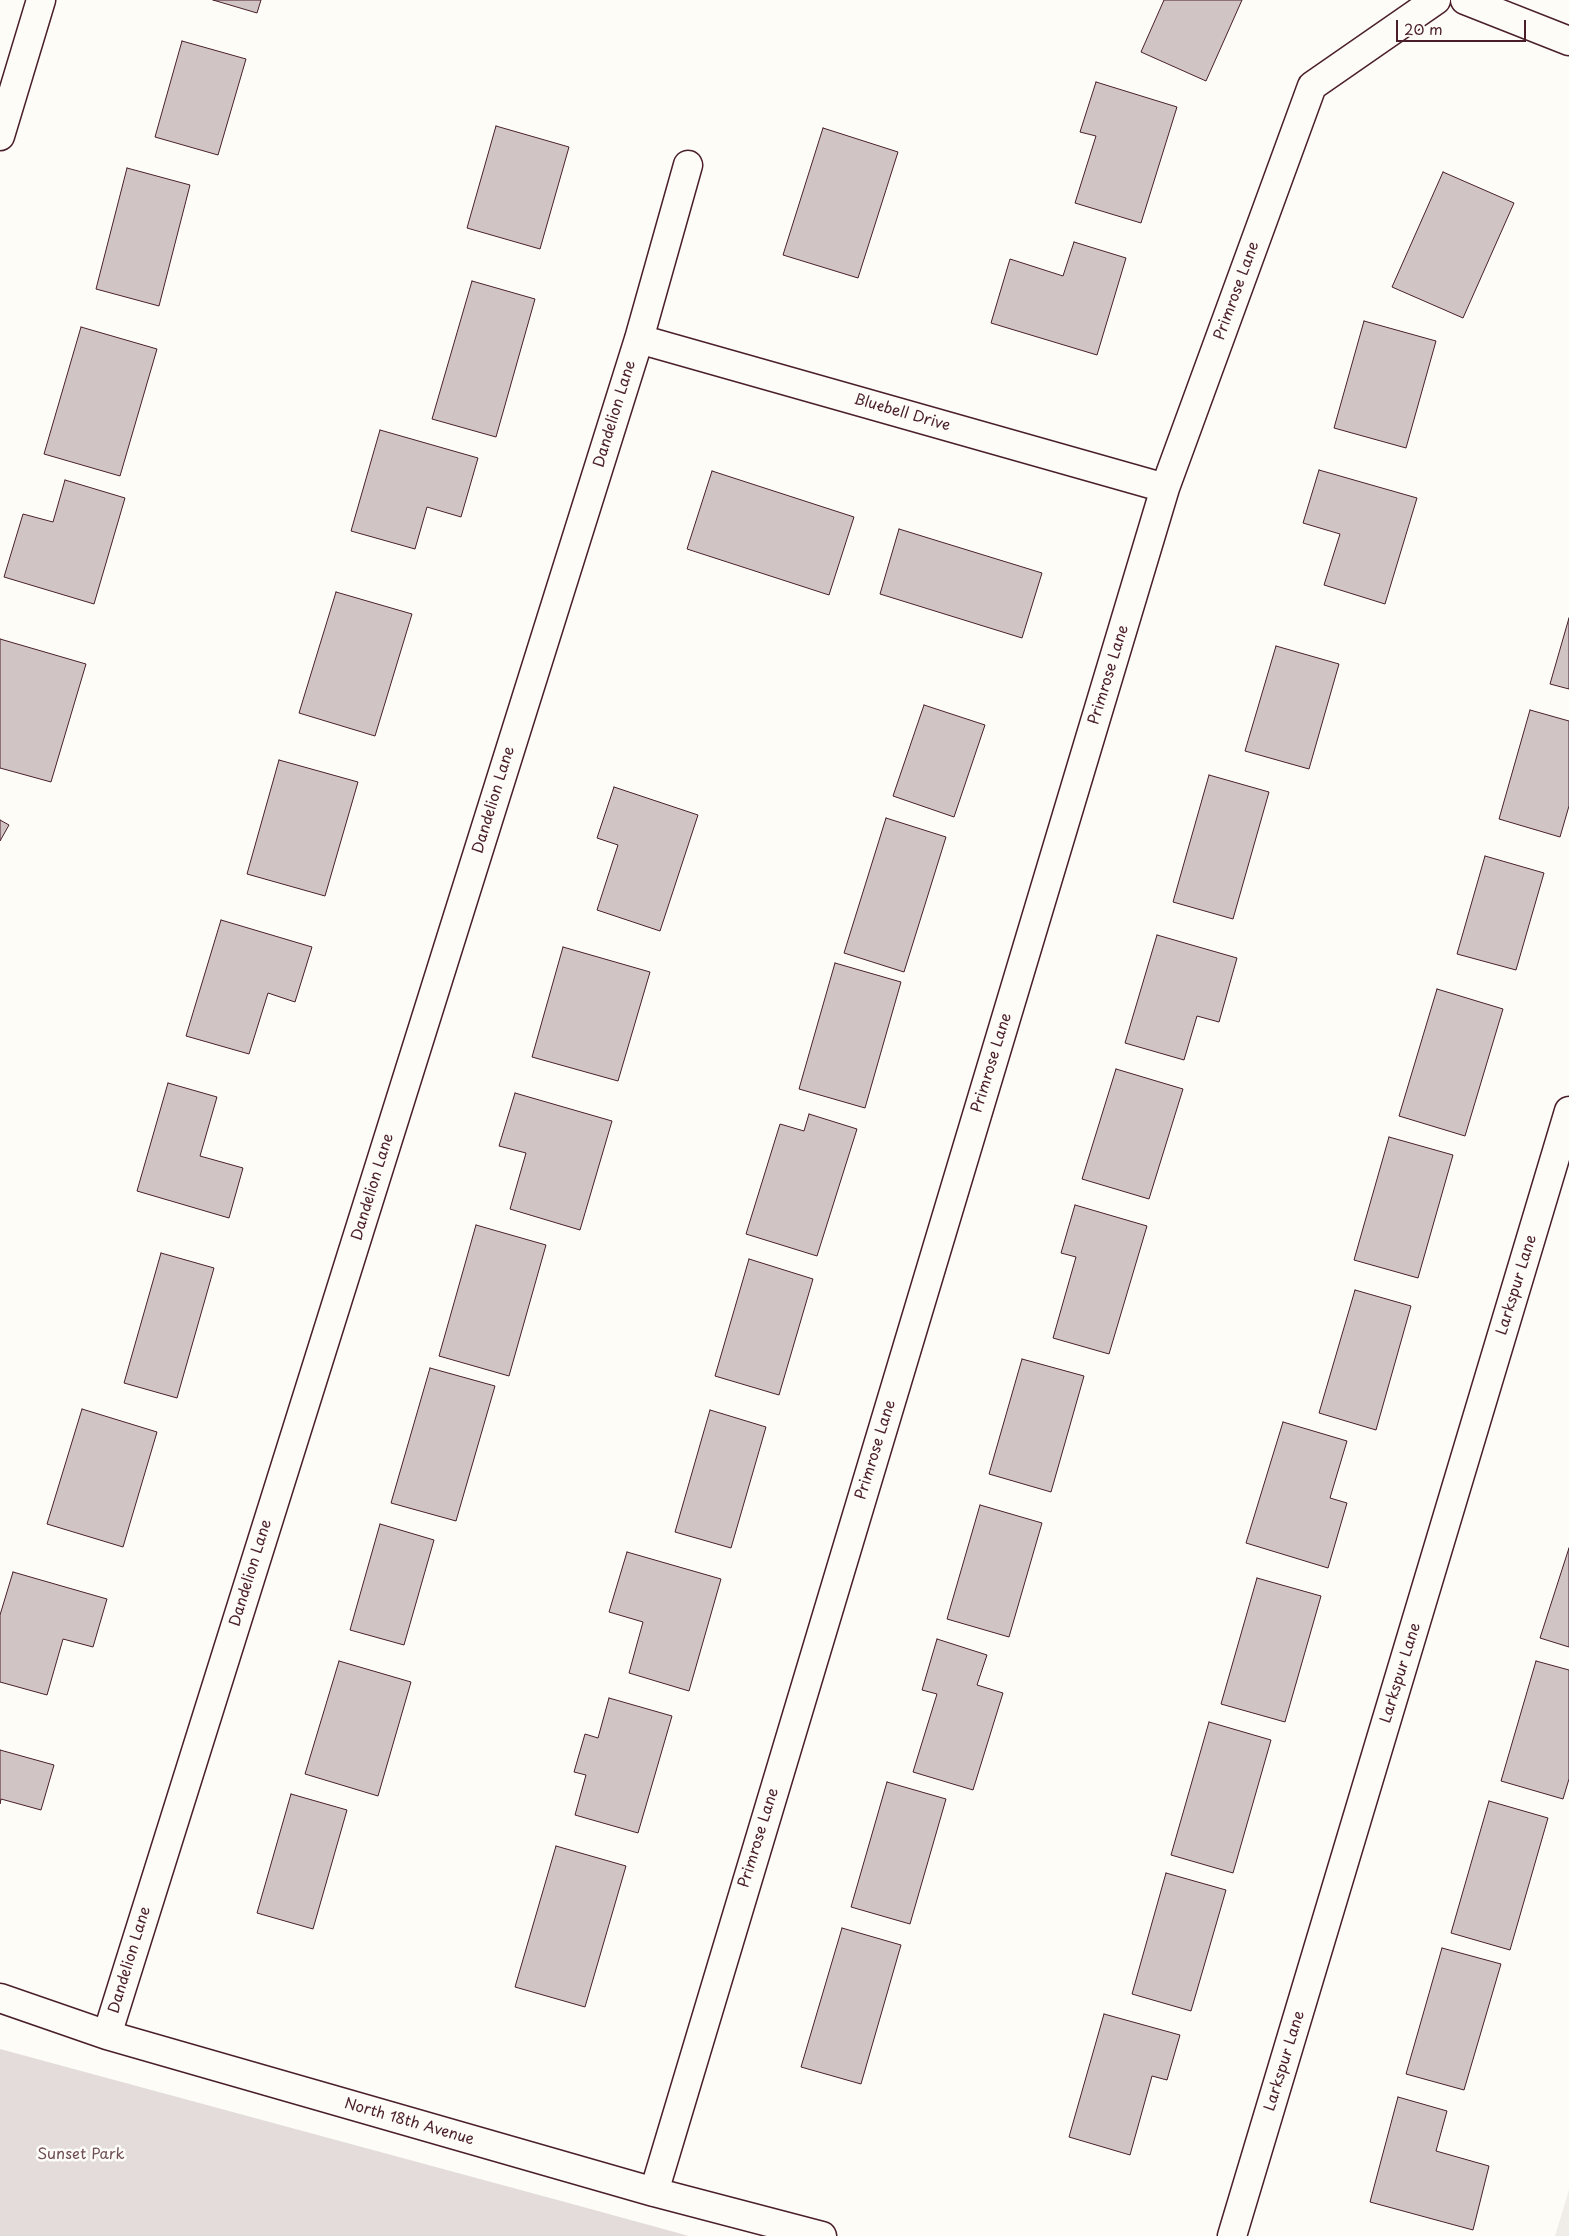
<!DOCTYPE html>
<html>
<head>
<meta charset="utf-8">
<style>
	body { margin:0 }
	#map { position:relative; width:1569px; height:2236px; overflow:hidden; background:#fdfcf7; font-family:"Playpen Sans",sans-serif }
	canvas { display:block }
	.scale { position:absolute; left:1396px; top:20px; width:130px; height:22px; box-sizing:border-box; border:2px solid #4a1f2b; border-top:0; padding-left:6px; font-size:15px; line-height:18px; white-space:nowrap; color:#4a1f2b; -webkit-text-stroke:4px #fdfcf7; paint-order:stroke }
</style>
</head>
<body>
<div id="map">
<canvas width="1569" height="2236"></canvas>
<div class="scale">20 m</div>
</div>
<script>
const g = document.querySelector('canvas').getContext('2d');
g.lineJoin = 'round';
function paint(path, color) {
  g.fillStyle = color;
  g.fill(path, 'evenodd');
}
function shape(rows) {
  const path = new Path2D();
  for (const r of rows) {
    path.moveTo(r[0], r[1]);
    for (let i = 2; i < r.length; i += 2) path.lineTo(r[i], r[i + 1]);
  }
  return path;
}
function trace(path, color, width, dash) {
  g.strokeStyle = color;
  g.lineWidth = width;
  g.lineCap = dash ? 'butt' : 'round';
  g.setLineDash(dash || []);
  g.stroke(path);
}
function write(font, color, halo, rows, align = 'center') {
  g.font = font + ' "Playpen Sans",sans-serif';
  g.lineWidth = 5;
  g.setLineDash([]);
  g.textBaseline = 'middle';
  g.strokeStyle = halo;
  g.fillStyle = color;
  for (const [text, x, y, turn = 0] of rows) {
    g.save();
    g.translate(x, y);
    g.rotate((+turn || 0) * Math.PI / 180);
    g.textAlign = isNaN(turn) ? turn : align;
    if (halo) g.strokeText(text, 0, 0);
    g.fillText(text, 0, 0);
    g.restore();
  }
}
paint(shape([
	[1569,2190,1569,2236,1555,2236]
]), '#f0ece8');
paint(shape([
	[0,2049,576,2205,689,2236,0,2236]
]), '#e3dcda');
const building = shape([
	[213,0,261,0,257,13,213,0],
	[1164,0,1242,0,1206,81,1141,52,1164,0],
	[182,41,246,59,218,155,155,137,182,41],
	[1096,82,1177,107,1141,223,1075,203,1096,136,1080,132,1096,82],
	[496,126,569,147,540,249,467,228,496,126],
	[823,128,898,152,858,278,783,255,823,128],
	[127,168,190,185,159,306,96,289,127,168],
	[1443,172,1514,203,1463,318,1392,287,1443,172],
	[1074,242,1126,258,1097,355,991,323,1010,259,1063,276,1074,242],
	[472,281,535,299,496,437,432,419,472,281],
	[1364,321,1436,341,1406,448,1334,428,1364,321],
	[81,327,157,349,120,476,44,454,81,327],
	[380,430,478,458,461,517,427,507,415,549,351,531,380,430],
	[1319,470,1417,498,1385,604,1324,585,1340,534,1303,523,1319,470],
	[712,471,854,517,829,595,687,549,712,471],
	[65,480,125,498,94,604,4,577,23,514,53,522,65,480],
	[899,529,1042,573,1022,638,880,594,899,529],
	[336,592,412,614,375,736,299,713,336,592],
	[1569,618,1569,689,1550,684,1569,618],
	[0,639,86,664,51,782,0,768,0,639],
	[1276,646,1339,664,1309,769,1245,751,1276,646],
	[924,705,985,725,954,817,893,796,924,705],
	[1530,710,1569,721,1569,806,1560,837,1499,819,1530,710],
	[279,760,358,782,325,896,247,874,279,760],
	[1209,775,1269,792,1233,919,1173,902,1209,775],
	[614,787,698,815,660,931,597,910,618,845,597,838,614,787],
	[886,818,946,837,904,972,844,953,886,818],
	[0,820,9,825,0,841,0,820],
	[1485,856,1544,873,1516,970,1457,954,1485,856],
	[221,920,312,947,295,1002,268,993,249,1054,186,1036,221,920],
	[1157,935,1237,958,1219,1022,1197,1016,1184,1060,1125,1043,1157,935],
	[563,947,650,972,618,1081,532,1057,563,947],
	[835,963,901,982,865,1108,799,1089,835,963],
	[1437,989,1503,1009,1465,1136,1399,1116,1437,989],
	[1116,1069,1183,1089,1149,1199,1082,1179,1116,1069],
	[168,1083,217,1097,200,1156,243,1168,229,1218,137,1191,168,1083],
	[515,1093,612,1121,580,1230,510,1209,526,1153,499,1146,515,1093],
	[809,1114,857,1129,817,1256,746,1234,780,1124,804,1131,809,1114],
	[1389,1137,1453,1155,1418,1278,1354,1260,1389,1137],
	[1075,1205,1147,1226,1109,1354,1053,1338,1076,1257,1061,1253,1075,1205],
	[476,1225,546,1245,509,1376,439,1356,476,1225],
	[161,1253,214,1268,177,1398,124,1383,161,1253],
	[749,1259,813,1279,779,1395,715,1376,749,1259],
	[1355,1290,1411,1306,1376,1430,1319,1413,1355,1290],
	[1022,1359,1084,1376,1051,1492,989,1474,1022,1359],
	[430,1368,495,1386,456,1521,391,1503,430,1368],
	[82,1409,157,1432,123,1547,47,1524,82,1409],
	[710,1410,766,1427,731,1548,675,1532,710,1410],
	[1283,1422,1347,1441,1330,1498,1347,1503,1328,1568,1246,1543,1283,1422],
	[980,1505,1042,1523,1009,1637,947,1619,980,1505],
	[380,1524,434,1540,404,1645,350,1630,380,1524],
	[1569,1548,1569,1647,1540,1638,1569,1548],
	[627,1552,721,1579,689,1691,629,1673,643,1622,609,1612,627,1552],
	[13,1572,107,1599,93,1647,63,1639,47,1695,0,1682,0,1615,13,1572],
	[1257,1578,1321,1596,1285,1722,1221,1704,1257,1578],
	[937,1639,987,1655,977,1685,1003,1693,973,1790,913,1772,937,1694,922,1690,937,1639],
	[339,1661,411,1682,378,1796,305,1774,339,1661],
	[1536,1661,1569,1670,1569,1779,1563,1799,1501,1781,1536,1661],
	[609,1698,672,1716,638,1833,575,1815,586,1775,574,1772,585,1734,598,1738,609,1698],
	[1209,1722,1271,1740,1233,1873,1171,1855,1209,1722],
	[0,1750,54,1765,41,1810,1,1799,0,1804,0,1750],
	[887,1782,946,1799,910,1924,851,1907,887,1782],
	[291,1794,347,1810,313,1929,257,1913,291,1794],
	[1489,1801,1548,1818,1510,1950,1451,1933,1489,1801],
	[556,1846,626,1866,585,2007,515,1987,556,1846],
	[1166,1873,1226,1890,1191,2011,1132,1994,1166,1873],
	[842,1928,901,1945,861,2084,801,2067,842,1928],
	[1442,1948,1501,1964,1464,2090,1406,2074,1442,1948],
	[1104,2014,1180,2035,1167,2080,1152,2076,1130,2155,1069,2137,1104,2014],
	[1398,2097,1447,2111,1436,2151,1489,2166,1473,2230,1370,2202,1398,2097]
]);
paint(building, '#d0c5c4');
trace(building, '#4a1f2b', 1);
const minor = shape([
	[1465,0,1569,41],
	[0,136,41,0],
	[639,339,1165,488],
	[0,1998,107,2035,654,2192,822,2236],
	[107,2035,639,339,688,165],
	[654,2192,1165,488,1312,86,1436,0],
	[1232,2236,1569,1111]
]);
trace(minor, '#4a1f2b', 31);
trace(minor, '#fdfcf7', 28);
write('15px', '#4a1f2b', '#fdfcf7', [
	["Primrose Lane",1237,291,-70],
	["Bluebell Drive",902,413,16],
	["Dandelion Lane",615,414,-73],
	["Primrose Lane",1109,675,-73],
	["Dandelion Lane",494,800,-73],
	["Primrose Lane",992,1063,-73],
	["Dandelion Lane",373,1187,-73],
	["Larkspur Lane",1517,1285,-73],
	["Primrose Lane",876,1450,-73],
	["Dandelion Lane",251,1573,-73],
	["Larkspur Lane",1401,1673,-73],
	["Primrose Lane",759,1838,-73],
	["Dandelion Lane",130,1960,-73],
	["Larkspur Lane",1285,2061,-73],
	["North 18th Avenue",409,2122,16]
]);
write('15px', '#704e57', '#fdfcf7', [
	["Sunset Park",81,2155]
]);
</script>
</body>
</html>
